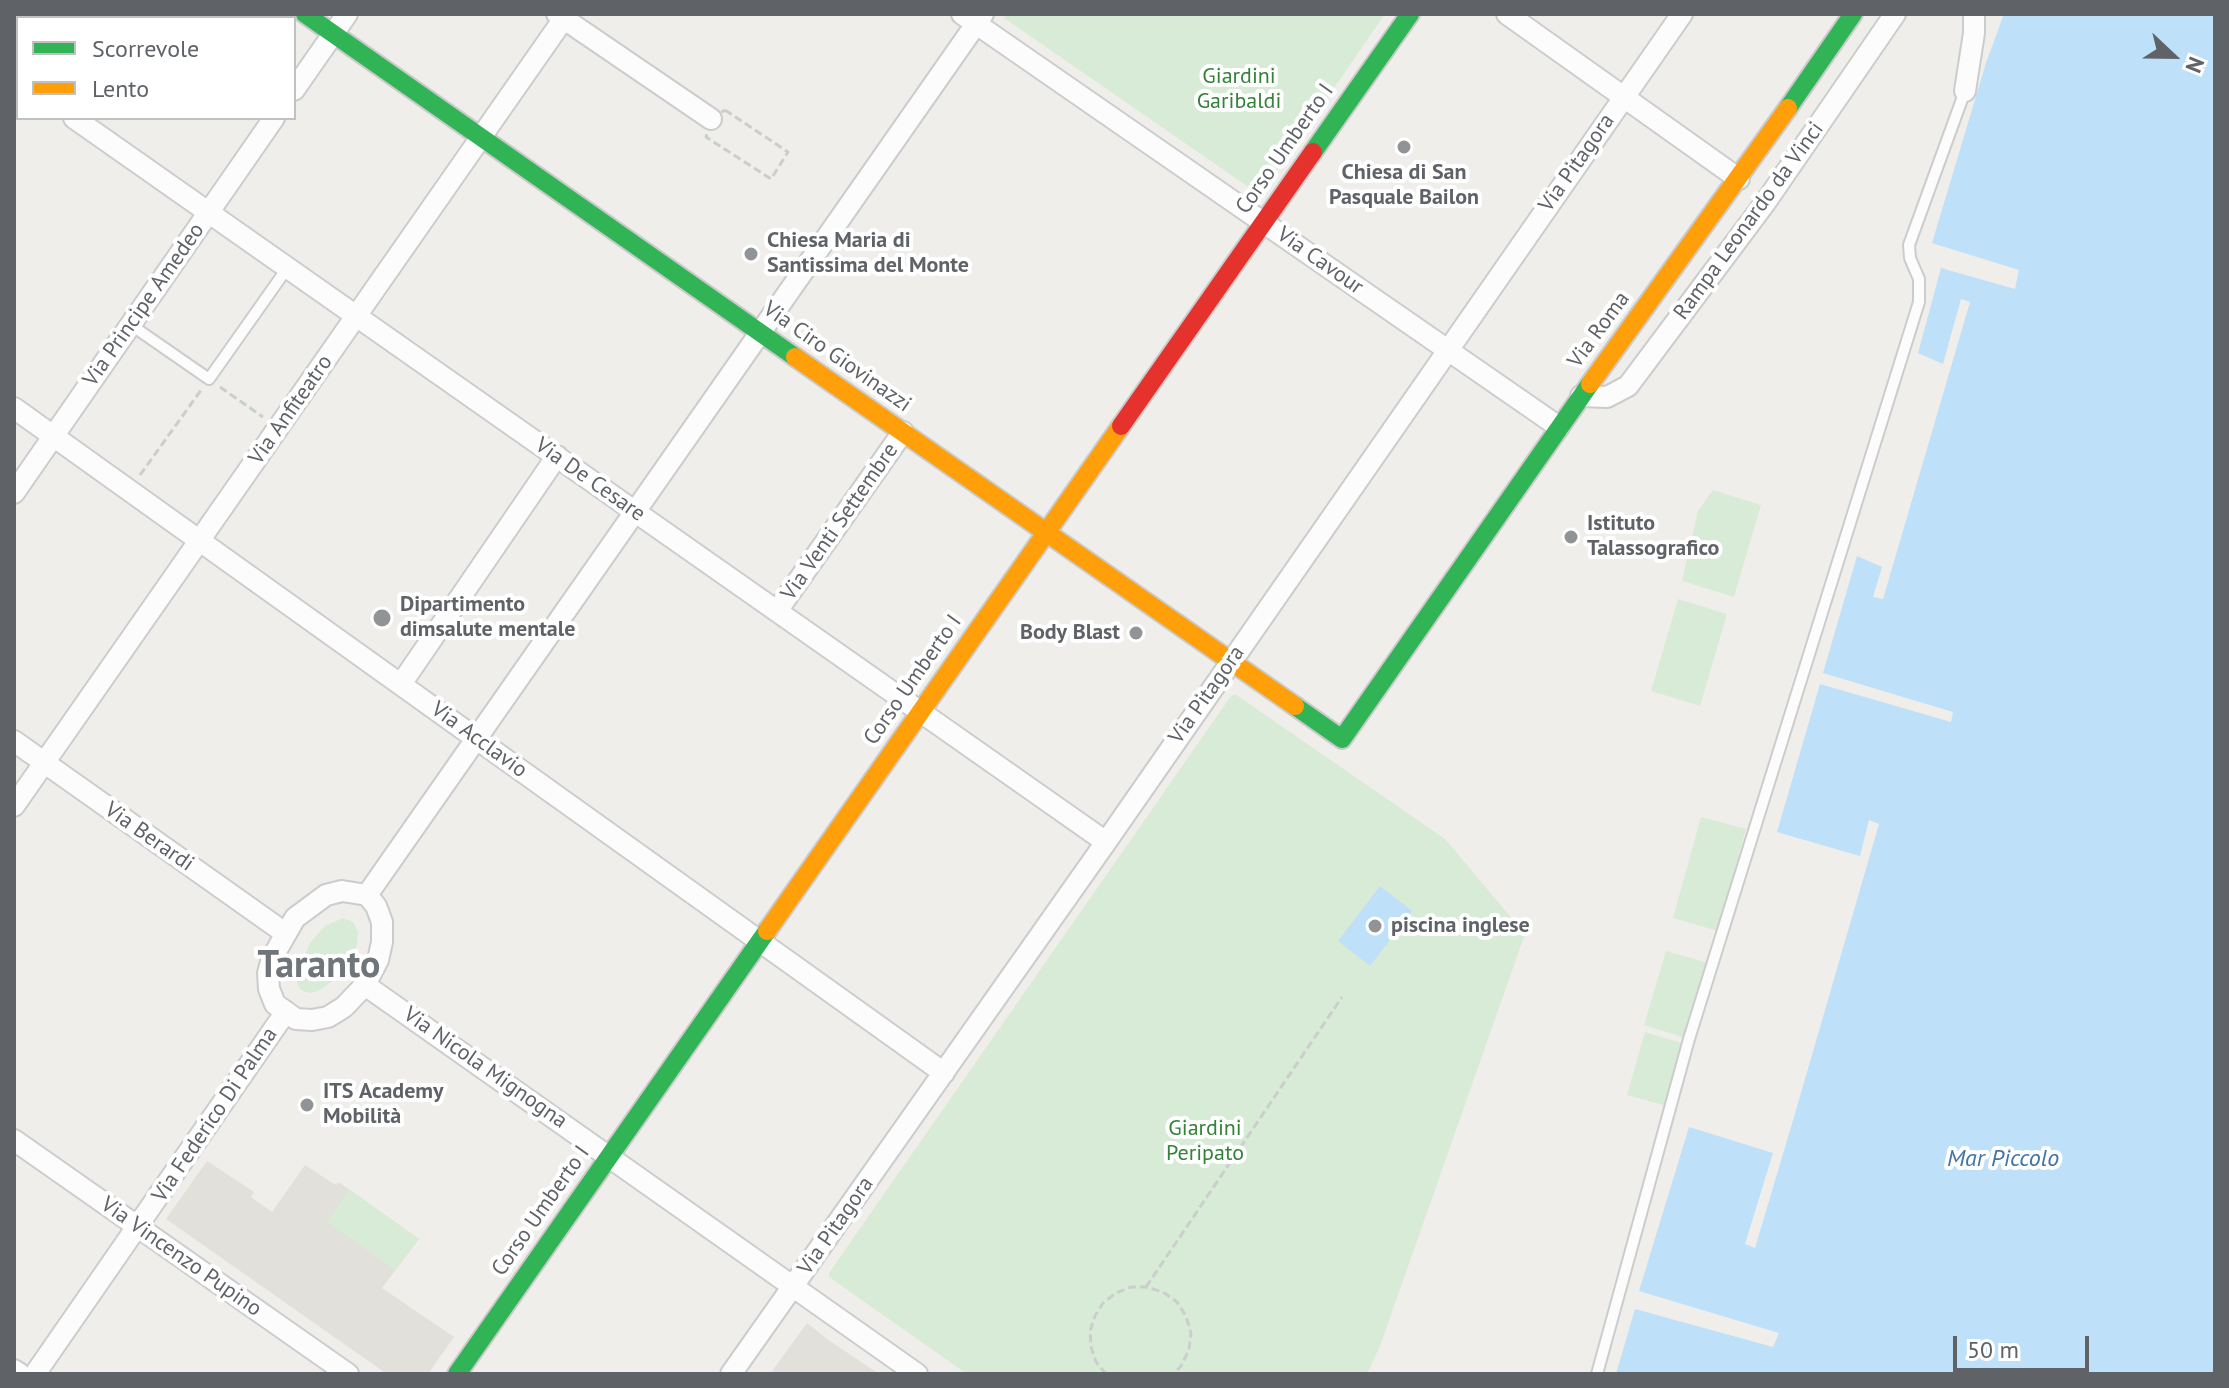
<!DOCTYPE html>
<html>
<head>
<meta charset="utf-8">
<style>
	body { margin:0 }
	#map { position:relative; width:2229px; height:1388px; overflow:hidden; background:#efeeea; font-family:"PT Sans",sans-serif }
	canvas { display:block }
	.frame { position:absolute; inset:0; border:16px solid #5f6368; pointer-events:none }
	.legend { position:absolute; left:16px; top:16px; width:280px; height:104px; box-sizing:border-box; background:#fff; border:2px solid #bfc1c3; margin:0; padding:10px 14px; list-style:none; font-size:24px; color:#5f6368 }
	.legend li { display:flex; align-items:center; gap:16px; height:40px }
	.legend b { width:40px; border:2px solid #bfc1c3 }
	.north { position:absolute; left:2133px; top:16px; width:80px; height:80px; -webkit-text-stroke:6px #fff; paint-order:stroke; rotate:112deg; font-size:22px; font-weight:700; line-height:32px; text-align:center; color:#5f6368 }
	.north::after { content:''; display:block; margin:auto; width:28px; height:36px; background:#5f6368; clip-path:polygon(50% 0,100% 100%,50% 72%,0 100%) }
	.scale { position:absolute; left:1953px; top:1336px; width:136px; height:36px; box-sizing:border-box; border:4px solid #5f6368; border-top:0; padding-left:10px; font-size:24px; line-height:28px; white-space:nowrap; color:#5f6368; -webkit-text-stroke:6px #fff; paint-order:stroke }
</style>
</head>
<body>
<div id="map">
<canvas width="2229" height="1388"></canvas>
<div class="frame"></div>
<ul class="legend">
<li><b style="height:10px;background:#30b455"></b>Scorrevole</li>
<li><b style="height:10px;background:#ff9f0a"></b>Lento</li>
</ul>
<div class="north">N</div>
<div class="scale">50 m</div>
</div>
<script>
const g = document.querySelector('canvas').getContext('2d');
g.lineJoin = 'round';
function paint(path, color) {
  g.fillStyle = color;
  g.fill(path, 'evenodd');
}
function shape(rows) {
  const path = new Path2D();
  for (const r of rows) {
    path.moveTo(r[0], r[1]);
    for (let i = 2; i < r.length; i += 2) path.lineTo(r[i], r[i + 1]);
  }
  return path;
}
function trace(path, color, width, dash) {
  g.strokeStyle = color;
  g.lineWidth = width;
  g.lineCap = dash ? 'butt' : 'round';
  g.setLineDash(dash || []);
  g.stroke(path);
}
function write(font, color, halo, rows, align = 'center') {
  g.font = font + ' "PT Sans",sans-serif';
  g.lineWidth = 8;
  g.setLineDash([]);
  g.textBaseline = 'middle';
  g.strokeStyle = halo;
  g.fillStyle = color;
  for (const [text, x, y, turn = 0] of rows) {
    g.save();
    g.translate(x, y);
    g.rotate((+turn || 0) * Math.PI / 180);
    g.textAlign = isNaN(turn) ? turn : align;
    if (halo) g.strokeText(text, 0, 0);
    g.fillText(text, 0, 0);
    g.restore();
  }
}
paint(shape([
	[207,1161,254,1192,251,1197,272,1212,305,1165,334,1184,340,1183,419,1239,382,1288,454,1337,428,1374,387,1374,166,1219],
	[807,1323,827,1339,879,1374,770,1374]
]), '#e2e0da');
paint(shape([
	[1006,14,1385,14,1260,195,1004,18],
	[1713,490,1761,505,1734,597,1682,581,1698,511],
	[1678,599,1727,614,1700,706,1651,691],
	[1235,694,1445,839,1525,934,1380,1346,1367,1374,967,1374,829,1277,829,1273,1231,696],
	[1701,817,1746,829,1718,931,1673,918],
	[343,918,353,922,358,932,357,945,349,966,340,976,318,991,309,993,301,990,297,982,298,969,310,943,325,926],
	[1666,951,1708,963,1686,1038,1644,1025],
	[1645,1032,1685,1044,1667,1106,1627,1095],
	[349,1189,419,1239,395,1270,327,1222]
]), '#d8ebd6');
paint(shape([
	[2004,14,2215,14,2215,1374,1616,1374,1635,1309,1773,1347,1779,1333,1639,1291,1689,1127,1773,1153,1745,1244,1755,1248,1794,1117,1879,824,1869,820,1860,856,1777,832,1820,684,1951,722,1953,712,1823,673,1857,556,1882,567,1873,597,1883,599,1970,302,1961,299,1943,364,1918,353,1941,268,2015,289,2019,270,1932,243,1986,63],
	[1380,886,1412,911,1370,966,1338,941]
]), '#bfe0f9');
const lane = shape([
	[131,325,209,379,288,267],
	[1597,1374,1689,1039,1919,302,1919,279,1910,258,1909,245,1965,91]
]);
const street = shape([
	[557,14,711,119],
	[962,14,1559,427],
	[1507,14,1739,179],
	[294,90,347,14],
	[1965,91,1974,33,1974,14],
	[74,118,1106,842],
	[1581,396,1607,397,1628,386,1765,203,1895,14],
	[14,408,944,1073],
	[14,493,274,118],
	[777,611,903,432],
	[401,684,557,456],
	[14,741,285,933],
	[14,806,567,14],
	[342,891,367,895,376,906,382,922,382,942,378,960,365,985,344,1007,328,1017,312,1020,296,1019,275,1004,269,989,268,973,272,958,295,918,326,895,342,891],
	[367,895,983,14],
	[365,985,917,1374],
	[14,1140,348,1374],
	[14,1370,20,1374],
	[35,1374,285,1013],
	[731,1374,1106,842,1682,14]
]);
const fast = shape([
	[305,14,795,357],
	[63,18,65,14],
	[14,94,18,88],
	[1788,108,1853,14],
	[1313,152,1410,14],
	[1295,706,1342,739,1590,384],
	[457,1374,767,931]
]);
const slow = shape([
	[795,357,1295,706],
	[1590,384,1788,108],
	[767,931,1121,426]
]);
const jam = shape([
	[1121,426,1313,152]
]);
trace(lane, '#cbcccc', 14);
trace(street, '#cbcccc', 24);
trace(fast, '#cacacb', 22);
trace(slow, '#cacacb', 22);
trace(jam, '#cacacb', 22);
trace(shape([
	[725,110,788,152,771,179,706,137,711,119,725,110],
	[220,387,263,417],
	[140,475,201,390],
	[1146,1287,1342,997],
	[1106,1374,1096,1362,1091,1347,1090,1331,1095,1316,1103,1303,1116,1293,1131,1287,1146,1287,1163,1292,1177,1302,1186,1316,1191,1333,1189,1350,1181,1366,1173,1374]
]), '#cacfcc', 3, [8, 4]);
trace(lane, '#fdfcfc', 10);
trace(street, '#fdfcfc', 20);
trace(fast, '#30b455', 18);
trace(slow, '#ff9f0a', 18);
trace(jam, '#e5322d', 18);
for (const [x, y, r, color] of [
	[1404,147,8,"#919496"],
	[751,254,8,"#919496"],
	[1571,537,8,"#919496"],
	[382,618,10,"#919496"],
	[1136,633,8,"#919496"],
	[1375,926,8,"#919496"],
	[307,1105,8,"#919496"]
]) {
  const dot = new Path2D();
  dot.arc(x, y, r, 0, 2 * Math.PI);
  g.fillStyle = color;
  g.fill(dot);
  trace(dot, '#fff', 3);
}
write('22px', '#348238', '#fff', [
	["Giardini",1239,77],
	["Garibaldi",1239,102],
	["Giardini",1205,1129],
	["Peripato",1205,1154]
]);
write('22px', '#5f6368', '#fff', [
	["Corso Umberto I",1285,149,-55],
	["Via Pitagora",1577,163,-55],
	["Rampa Leonardo da Vinci",1749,221,-54],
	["Via Cavour",1320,261,35],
	["Via Principe Amedeo",144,305,-55],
	["Via Roma",1599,330,-54],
	["Via Ciro Giovinazzi",837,357,35],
	["Via Anfiteatro",291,410,-55],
	["Via De Cesare",590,480,35],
	["Via Venti Settembre",840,522,-55],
	["Corso Umberto I",913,680,-55],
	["Via Pitagora",1207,695,-55],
	["Via Acclavio",479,740,36],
	["Via Berardi",149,837,35],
	["Via Nicola Mignogna",485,1068,35],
	["Via Federico Di Palma",215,1115,-56],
	["Corso Umberto I",541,1211,-55],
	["Via Pitagora",836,1226,-55],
	["Via Vincenzo Pupino",181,1257,35]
]);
write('bold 22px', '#5f6368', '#fff', [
	["Chiesa di San",1404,173,"center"],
	["Pasquale Bailon",1404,198,"center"],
	["Chiesa Maria di",767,241],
	["Santissima del Monte",767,266],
	["Istituto",1587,524],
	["Talassografico",1587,549],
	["Dipartimento",400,605],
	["dimsalute mentale",400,630],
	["Body Blast",1120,633,"right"],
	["piscina inglese",1391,926],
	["ITS Academy",323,1092],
	["Mobilità",323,1117]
], 'left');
write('italic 24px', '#4174aa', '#fff', [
	["Mar Piccolo",2003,1159]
]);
write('bold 38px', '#70757a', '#fff', [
	["Taranto",319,966]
]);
</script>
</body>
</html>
